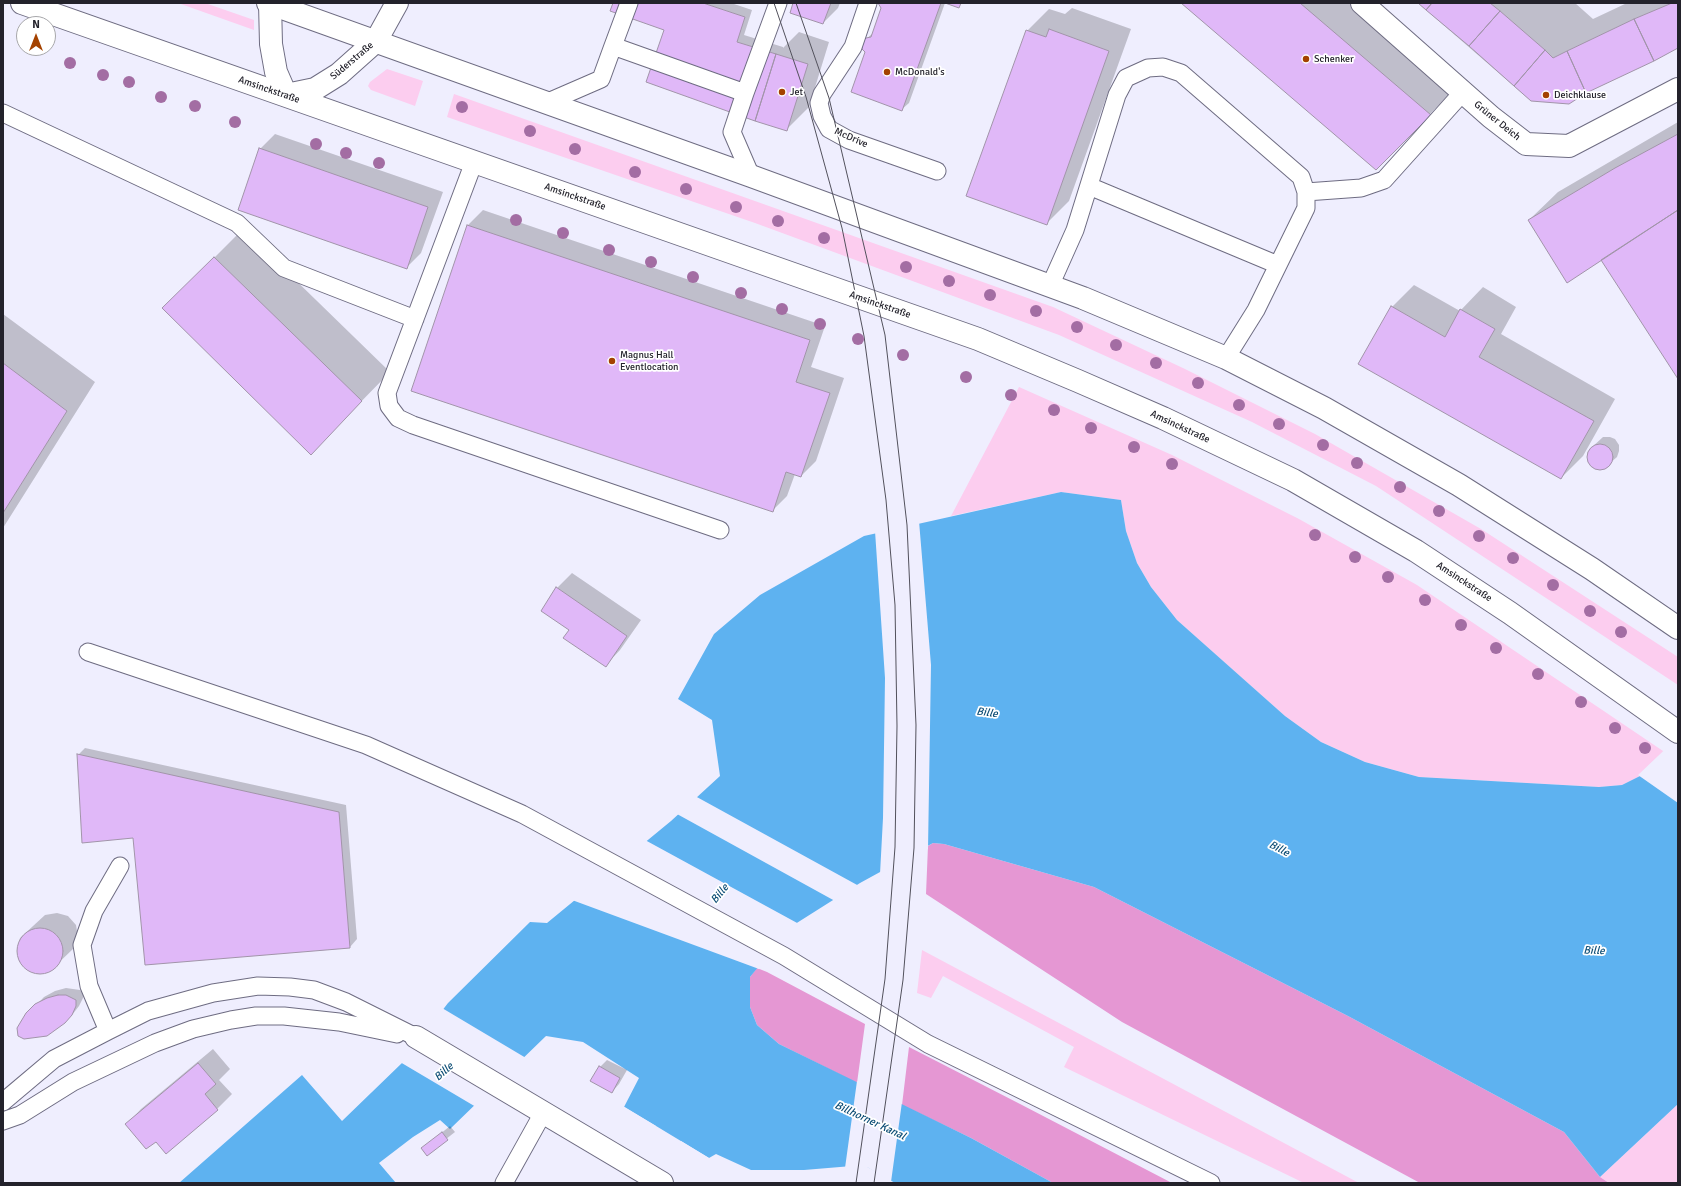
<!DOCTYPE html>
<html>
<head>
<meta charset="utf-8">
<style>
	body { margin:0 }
	#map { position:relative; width:1681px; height:1186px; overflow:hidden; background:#efeefe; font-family:Signika,sans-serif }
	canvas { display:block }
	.frame { position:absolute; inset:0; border:4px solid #23222b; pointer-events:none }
	.north { position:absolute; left:16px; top:16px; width:40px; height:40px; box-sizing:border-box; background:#fff; border:1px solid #a7a7aa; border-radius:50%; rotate:0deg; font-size:11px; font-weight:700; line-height:16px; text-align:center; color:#23222b }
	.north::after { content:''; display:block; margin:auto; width:14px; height:18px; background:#a44200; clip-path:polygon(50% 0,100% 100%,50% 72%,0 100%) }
</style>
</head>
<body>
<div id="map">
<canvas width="1681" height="1186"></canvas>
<div class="frame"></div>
<div class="north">N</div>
</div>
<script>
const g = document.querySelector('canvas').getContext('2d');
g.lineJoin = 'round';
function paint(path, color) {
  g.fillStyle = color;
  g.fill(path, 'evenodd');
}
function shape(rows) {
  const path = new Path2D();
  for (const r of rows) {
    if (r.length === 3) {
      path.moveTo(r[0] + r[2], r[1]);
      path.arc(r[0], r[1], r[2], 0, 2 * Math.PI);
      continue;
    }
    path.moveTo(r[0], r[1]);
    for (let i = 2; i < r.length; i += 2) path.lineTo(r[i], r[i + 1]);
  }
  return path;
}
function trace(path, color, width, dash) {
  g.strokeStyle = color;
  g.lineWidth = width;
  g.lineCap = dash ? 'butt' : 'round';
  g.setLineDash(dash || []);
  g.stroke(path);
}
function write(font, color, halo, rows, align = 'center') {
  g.font = font + ' Signika,sans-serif';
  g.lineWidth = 3.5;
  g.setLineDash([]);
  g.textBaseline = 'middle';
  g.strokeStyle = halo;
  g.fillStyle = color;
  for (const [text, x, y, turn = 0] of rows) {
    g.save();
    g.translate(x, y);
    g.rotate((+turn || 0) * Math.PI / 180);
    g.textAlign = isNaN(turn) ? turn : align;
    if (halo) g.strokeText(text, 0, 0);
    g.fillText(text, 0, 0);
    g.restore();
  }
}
paint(shape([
	[178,3,205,3,254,20,254,30],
	[387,69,423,81,415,106,371,90,368,86,370,82],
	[454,94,1053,307,1185,369,1315,434,1481,529,1678,657,1678,685,1376,486,1252,422,1059,335,755,223,447,117],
	[1019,387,1172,455,1299,519,1417,585,1666,753,1640,776,1622,785,1599,787,1419,777,1365,762,1321,742,1285,716,1177,620,1151,587,1137,563,1126,531,1121,500,1061,492,951,516],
	[922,950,1359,1183,1304,1183,1064,1067,1074,1047,943,976,931,998,917,993],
	[1678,1104,1678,1183,1609,1183,1600,1177]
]), '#fccdef');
paint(shape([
	[933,843,944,844,1094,887,1348,1016,1564,1132,1600,1177,1609,1183,1420,1183,1122,1022,926,894,928,846],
	[757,968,767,972,865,1024,857,1083,779,1044,757,1025,750,1007,750,977],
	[909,1047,1022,1105,1172,1183,1053,1183,971,1138,902,1105]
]), '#e597d3');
paint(shape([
	[1061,492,1121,500,1126,531,1137,563,1151,587,1177,620,1285,716,1321,742,1365,762,1419,777,1599,787,1622,785,1640,776,1678,739,1678,1104,1600,1177,1564,1132,1348,1016,1094,887,944,844,933,843,860,883,792,926,750,977,750,1007,757,1025,779,1044,971,1138,1053,1183,895,1183,864,1165,804,1170,751,1170,716,1154,709,1158,681,1141,643,1183,656,1126,624,1107,639,1078,583,1042,546,1036,450,1129,440,1120,413,1137,379,1163,396,1183,179,1183,302,1075,342,1121,402,1063,448,1003,530,922,547,923,671,821,720,776,712,720,678,699,714,634,760,595,864,536]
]), '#5eb2f0');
paint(shape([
	[919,521,931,665,928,849,880,874,883,818,885,678,875,531],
	[1678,737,1678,803,1638,775],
	[695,796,859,886,835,901,677,814],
	[645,840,799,924,793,928,759,969,572,900],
	[442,1008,526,1058,476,1107,400,1062],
	[857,1081,902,1102,891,1182,867,1167,845,1168],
	[623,1106,709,1158,707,1160,681,1143,646,1183,600,1183,653,1126,623,1109]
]), '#efeefe');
paint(shape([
	[614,3,731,3,752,10,744,35,783,47,783,48,799,32,829,42,809,107,787,129,665,29],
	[795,3,840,3,838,8,823,23],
	[879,3,945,3,909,103,901,110,866,52,863,42,874,32,883,8],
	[1182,3,1362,3,1458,85,1405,140],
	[1418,3,1575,3,1593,19,1627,3,1678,3,1678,46,1531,101],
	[1072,8,1131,29,1069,201,1046,224,1027,31,1049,9,1065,14],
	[1678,122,1678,377,1601,258,1529,220,1558,192],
	[275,134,443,192,421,253,406,268,260,149],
	[483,210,825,326,811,367,844,378,816,461,801,476,795,474,787,496,772,511,413,390,468,225],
	[243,229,390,372,311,453,164,308],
	[1414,285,1460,311,1483,287,1516,307,1501,334,1615,399,1583,456,1561,478,1392,307],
	[3,314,95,382,3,528],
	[1603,437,1610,437,1615,439,1619,445,1619,451,1617,457,1609,464,1604,468,1597,469,1592,466,1587,455,1590,449],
	[572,573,641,620,620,650,606,665,570,629,557,588],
	[85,748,346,805,357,939,350,947,134,837,78,755],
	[57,913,68,916,76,925,78,937,74,948,50,971,38,974,27,970,19,961,17,949,20,938,45,915],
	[66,988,80,990,83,993,83,998,79,1006,72,1015,18,1028,21,1021,44,997,55,991],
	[213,1049,230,1069,219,1080,232,1094,217,1109,156,1140,127,1124,141,1109],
	[607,1060,627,1070,619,1084,612,1092,600,1067],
	[450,1126,455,1132,427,1154,423,1148]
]), '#0003');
const building = shape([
	[613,3,703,3,745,17,737,42,776,54,755,121,646,82,664,30,610,11,613,3],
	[793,3,831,3,823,24,790,13,793,3],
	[878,3,941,3,902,111,851,92,865,52,862,49,862,42,866,38,871,37,881,8,878,3],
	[945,3,961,3,959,8,945,3],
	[1181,3,1300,3,1431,115,1376,170,1181,3],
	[1418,3,1432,3,1426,10,1418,3],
	[1432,3,1490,3,1500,11,1469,46,1426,10,1432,3],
	[1672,3,1678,3,1678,48,1654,61,1634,19,1672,3],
	[1500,11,1545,50,1514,86,1469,46,1500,11],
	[1634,19,1654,61,1586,93,1567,51,1634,19],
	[1049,29,1109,51,1047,225,966,196,1026,30,1046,37,1049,29],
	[1545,50,1553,58,1567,51,1586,93,1569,104,1531,101,1514,86,1545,50],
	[776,54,808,64,787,131,755,121,776,54],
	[1678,134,1678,210,1567,283,1528,220,1615,168,1678,134],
	[259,148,428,207,407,269,238,210,259,148],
	[1678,210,1678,379,1601,260,1678,210],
	[467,225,810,340,796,382,830,393,801,477,786,472,773,512,411,391,467,225],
	[214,257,362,401,311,455,162,308,214,257],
	[1391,306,1445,337,1460,309,1495,329,1479,357,1594,421,1561,479,1358,364,1391,306],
	[3,363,67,411,3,513,3,363],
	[1600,457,13],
	[556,587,627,636,606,667,563,638,569,630,541,611,556,587],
	[77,754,339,812,350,948,145,965,133,838,82,843,77,754],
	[40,951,23],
	[58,995,66,995,76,1000,76,1006,72,1015,65,1023,47,1036,24,1039,18,1036,17,1028,26,1013,35,1004,47,998,58,995],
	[198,1063,216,1084,205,1094,218,1110,166,1154,156,1142,146,1149,125,1124,198,1063],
	[599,1066,620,1078,612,1093,590,1081,599,1066],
	[442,1132,448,1140,427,1156,421,1148,442,1132]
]);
paint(building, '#e0b8f8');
trace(building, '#a194a9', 1);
const lane = shape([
	[868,3,853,47,822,94,819,103,822,116,829,129,849,140,937,171],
	[613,46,629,3],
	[745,93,778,3],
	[548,102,601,79,613,46,745,93,732,132,751,176],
	[3,113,237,223,284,268,415,319],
	[474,162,387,393,389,406,398,418,413,425,720,530],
	[1089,186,1278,265],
	[1306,192,1361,188,1384,180,1463,92],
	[1050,286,1075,230,1117,95,1126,78,1148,68,1163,67,1181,73,1301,177,1306,192,1306,208,1256,310,1226,358],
	[88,652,366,745,522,814,784,956,928,1044,1211,1183],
	[108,1031,89,986,82,945,94,911,120,866],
	[3,1102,54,1059,108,1031,148,1011,213,993,258,986,290,987,314,990,346,1002,416,1037],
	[3,1121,20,1115,73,1082,155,1043,193,1029,231,1020,256,1016,284,1016,339,1022,397,1034],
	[504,1183,543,1113]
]);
const street = shape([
	[1362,3,1491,117,1526,144,1569,146,1678,89],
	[416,1037,662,1183]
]);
const secondary = shape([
	[270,3,271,44,276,72,286,95,315,89,339,74,376,41,397,3]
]);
const primary = shape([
	[22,3,978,339,1078,381,1163,418,1293,480,1416,551,1510,613,1678,732],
	[268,3,751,176,1083,298,1226,358,1324,408,1459,485,1592,569,1678,628]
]);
trace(lane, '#6e6c82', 19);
trace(street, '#6e6c82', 24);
trace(secondary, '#6e6c82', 24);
trace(primary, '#6e6c82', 24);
trace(lane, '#fff', 17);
trace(street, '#fff', 22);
trace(secondary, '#fff', 22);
trace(primary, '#fff', 22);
trace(shape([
	[774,3,806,97,842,228,864,336,886,500,895,605,897,726,895,847,885,979,856,1183],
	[796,3,829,98,885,335,907,525,916,725,914,848,903,980,874,1183]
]), '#52515c', 1);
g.fillStyle = '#a36da3';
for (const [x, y] of [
	[70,63],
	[103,75],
	[129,82],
	[161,97],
	[195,106],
	[462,107],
	[235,122],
	[530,131],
	[316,144],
	[575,149],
	[346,153],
	[379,163],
	[635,172],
	[686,189],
	[736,207],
	[516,220],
	[778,221],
	[563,233],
	[824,238],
	[609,250],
	[651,262],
	[906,267],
	[693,277],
	[949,281],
	[741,293],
	[990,295],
	[782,309],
	[1036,311],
	[820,324],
	[1077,327],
	[858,339],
	[1116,345],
	[903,355],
	[1156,363],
	[966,377],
	[1198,383],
	[1011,395],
	[1239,405],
	[1054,410],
	[1279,424],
	[1091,428],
	[1323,445],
	[1134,447],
	[1357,463],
	[1172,464],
	[1400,487],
	[1439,511],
	[1315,535],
	[1479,536],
	[1355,557],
	[1513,558],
	[1388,577],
	[1553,585],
	[1425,600],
	[1590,611],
	[1461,625],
	[1621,632],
	[1496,648],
	[1538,674],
	[1581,702],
	[1615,728],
	[1645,748]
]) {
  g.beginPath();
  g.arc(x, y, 6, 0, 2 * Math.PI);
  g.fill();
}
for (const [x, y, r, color] of [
	[1306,59,4,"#a44200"],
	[887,72,4,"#a44200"],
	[782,92,4,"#a44200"],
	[1546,95,4,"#a44200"],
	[612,361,4,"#a44200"]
]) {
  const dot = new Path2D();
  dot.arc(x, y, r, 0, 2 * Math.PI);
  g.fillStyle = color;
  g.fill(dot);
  trace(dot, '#fff', 1.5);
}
write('10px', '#23222b', '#fff', [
	["Schenker",1314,59],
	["McDonald's",895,72],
	["Jet",790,92],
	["Deichklause",1554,95],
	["Magnus Hall",620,355],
	["Eventlocation",620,367]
], 'left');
write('10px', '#23222b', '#fff', [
	["Süderstraße",352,61,-40],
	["Amsinckstraße",269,90,19],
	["Grüner Deich",1497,121,39],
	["McDrive",851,138,24],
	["Amsinckstraße",575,197,19],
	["Amsinckstraße",880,305,19],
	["Amsinckstraße",1180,427,25],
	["Amsinckstraße",1464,582,33]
]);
write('italic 11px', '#0c4d75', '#fff', [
	["Bille",987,713,8],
	["Bille",1279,849,27],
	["Bille",720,894,-51],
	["Bille",1594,951,2],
	["Bille",444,1072,-42],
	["Billhorner Kanal",870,1121,25]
]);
</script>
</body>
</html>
